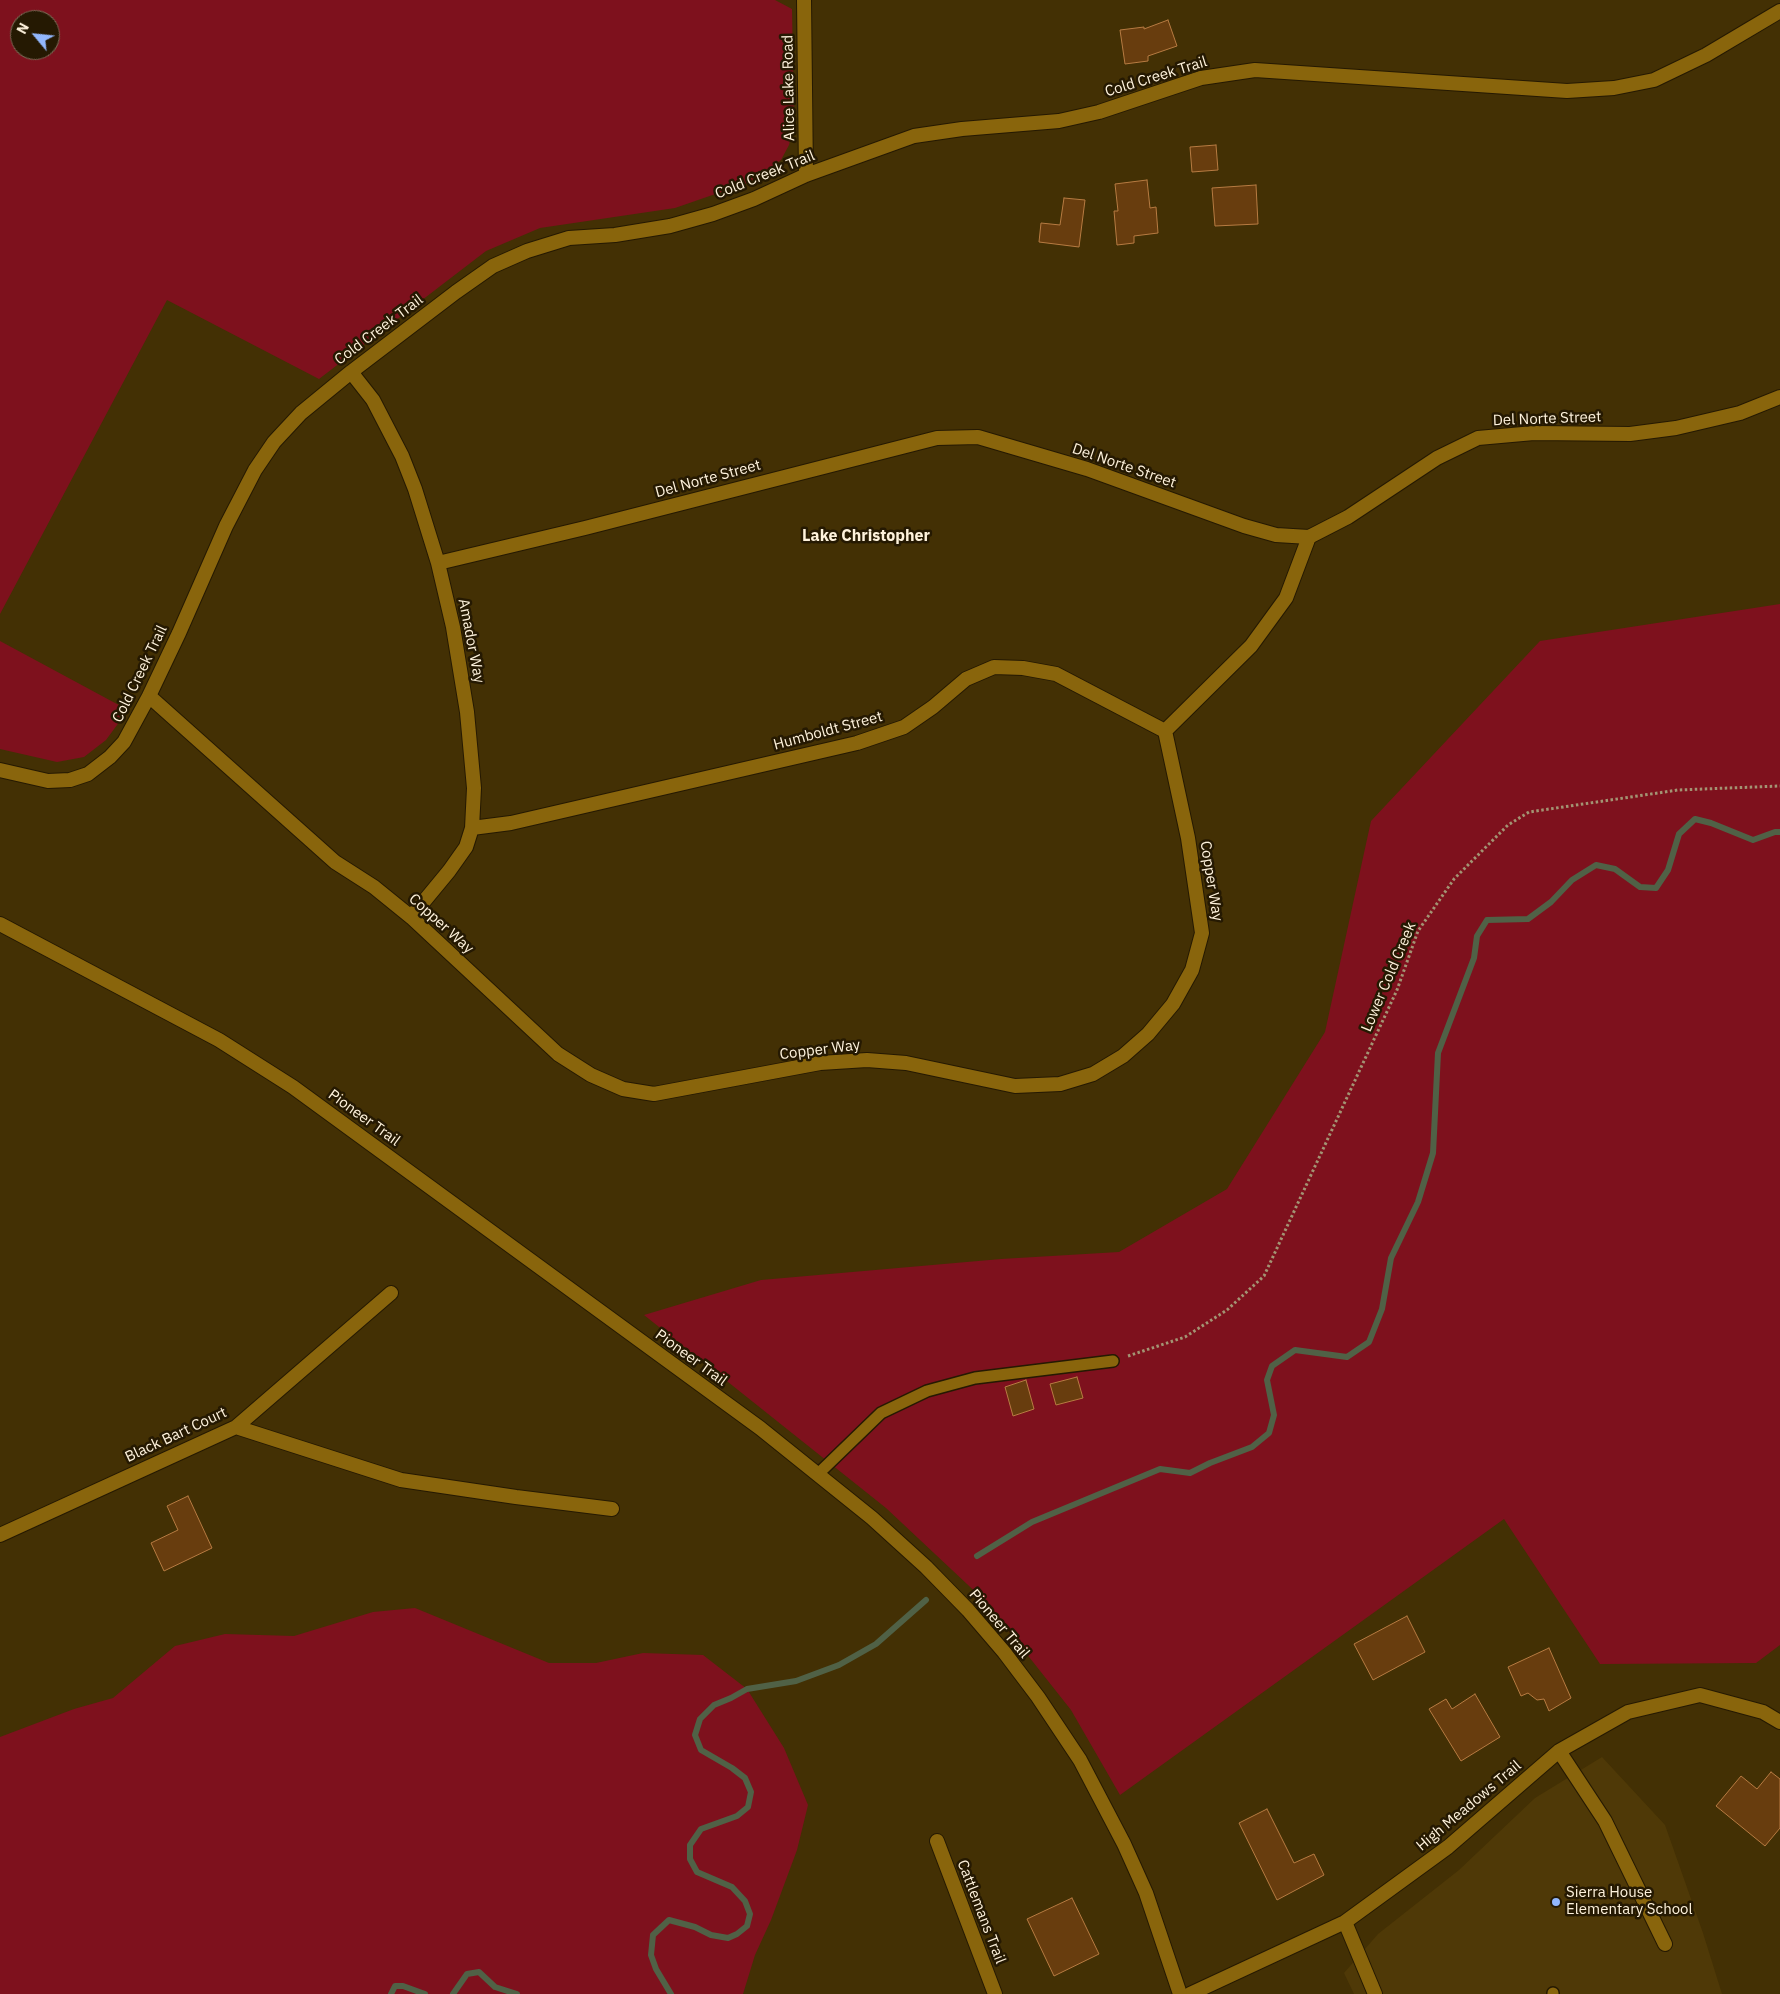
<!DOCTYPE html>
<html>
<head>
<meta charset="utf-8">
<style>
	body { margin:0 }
	#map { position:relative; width:1780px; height:1994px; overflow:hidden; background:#433004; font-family:"IBM Plex Sans",sans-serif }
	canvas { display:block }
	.north { position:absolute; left:10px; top:10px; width:50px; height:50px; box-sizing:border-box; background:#251902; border:1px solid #7c7059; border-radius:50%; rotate:298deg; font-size:14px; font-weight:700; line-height:20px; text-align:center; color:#fef2dc }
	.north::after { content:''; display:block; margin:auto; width:18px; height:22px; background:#92b7fd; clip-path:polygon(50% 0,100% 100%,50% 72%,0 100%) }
</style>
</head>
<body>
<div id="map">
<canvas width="1780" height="1994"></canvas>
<div class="north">N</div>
</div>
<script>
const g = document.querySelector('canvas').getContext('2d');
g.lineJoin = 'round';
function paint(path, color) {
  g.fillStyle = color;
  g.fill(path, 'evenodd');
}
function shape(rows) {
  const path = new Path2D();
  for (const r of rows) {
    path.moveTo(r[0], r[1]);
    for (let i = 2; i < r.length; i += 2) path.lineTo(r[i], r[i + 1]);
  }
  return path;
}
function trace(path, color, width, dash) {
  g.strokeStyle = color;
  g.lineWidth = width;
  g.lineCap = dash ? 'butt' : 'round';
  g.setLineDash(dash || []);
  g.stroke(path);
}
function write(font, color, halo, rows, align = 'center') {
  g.font = font + ' "IBM Plex Sans",sans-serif';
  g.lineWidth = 5;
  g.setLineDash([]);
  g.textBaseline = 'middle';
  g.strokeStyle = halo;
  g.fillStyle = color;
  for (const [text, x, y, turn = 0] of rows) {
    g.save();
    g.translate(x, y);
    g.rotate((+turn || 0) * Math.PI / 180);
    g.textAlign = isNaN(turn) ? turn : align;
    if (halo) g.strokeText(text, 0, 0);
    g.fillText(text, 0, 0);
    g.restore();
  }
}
paint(shape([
	[1602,1757,1665,1825,1703,1933,1722,1994,1354,1994,1344,1973,1378,1934,1459,1870,1535,1798]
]), '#4f3907');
paint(shape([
	[0,0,775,0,792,9,794,121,789,145,781,160,750,182,675,208,540,228,486,251,319,379,167,300,0,614],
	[20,20,50,20,50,50,20,50],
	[1780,604,1780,1645,1756,1663,1600,1664,1504,1519,1120,1795,1071,1710,984,1600,886,1508,644,1315,761,1280,1001,1259,1119,1252,1227,1189,1325,1032,1371,821,1540,641],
	[0,641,128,710,106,740,84,757,57,762,0,749],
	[415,1608,549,1663,596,1663,643,1653,703,1655,747,1689,784,1748,808,1805,797,1850,771,1920,755,1955,743,1994,0,1994,0,1737,74,1709,113,1698,175,1646,225,1634,294,1636,373,1612]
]), '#7e111d');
trace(shape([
	[977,1556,1032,1522,1160,1469,1190,1473,1210,1463,1252,1447,1269,1433,1274,1415,1267,1380,1272,1366,1295,1350,1347,1357,1369,1342,1382,1309,1391,1258,1418,1202,1433,1153,1438,1053,1474,958,1477,936,1487,920,1528,919,1551,902,1572,880,1596,865,1615,869,1640,887,1656,888,1668,870,1679,834,1695,819,1711,823,1753,840,1775,832,1780,832],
	[391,1994,395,1986,403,1986,425,1994],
	[453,1994,467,1974,479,1972,495,1987,517,1994],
	[671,1994,656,1969,651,1955,653,1935,669,1920,695,1927,711,1935,728,1938,737,1934,747,1926,750,1914,745,1901,732,1887,697,1872,690,1859,690,1845,701,1829,737,1816,748,1807,751,1792,745,1778,732,1768,701,1750,695,1735,700,1719,714,1705,731,1698,747,1689,796,1681,839,1665,876,1644,926,1600]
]), '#506146', 6);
const building = shape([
	[1168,20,1177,46,1148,56,1148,61,1125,64,1120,30,1144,27,1144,29,1168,20],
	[1216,145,1218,170,1192,172,1190,147,1216,145],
	[1147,180,1150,208,1156,207,1158,233,1134,236,1134,243,1117,245,1114,211,1118,211,1115,184,1147,180],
	[1256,185,1258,224,1215,226,1212,188,1256,185],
	[1064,198,1085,200,1079,247,1039,242,1041,223,1060,225,1064,198],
	[1077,1377,1083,1398,1056,1405,1050,1384,1077,1377],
	[1026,1380,1034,1409,1013,1416,1005,1387,1026,1380],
	[188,1496,212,1548,164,1571,151,1543,178,1530,167,1506,188,1496],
	[1407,1616,1425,1652,1373,1680,1354,1644,1407,1616],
	[1549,1648,1571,1698,1549,1711,1544,1699,1537,1700,1528,1693,1521,1696,1508,1667,1549,1648],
	[1475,1694,1500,1737,1461,1761,1429,1709,1446,1699,1452,1709,1475,1694],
	[1771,1772,1780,1779,1780,1828,1765,1846,1716,1806,1741,1776,1757,1789,1771,1772],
	[1267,1809,1294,1863,1314,1854,1324,1875,1277,1900,1239,1823,1267,1809],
	[1072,1898,1099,1954,1054,1976,1027,1919,1072,1898]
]);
paint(building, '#683d0e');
trace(building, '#b77b42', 1);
const service = shape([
	[819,1473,881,1413,927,1391,975,1378,1113,1361],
	[1553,1993,1553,1994]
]);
const minor = shape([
	[804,0,806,175],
	[351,372,373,400,402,456,415,489,438,563,453,627,467,712,474,788,472,828,466,847,449,871,411,917],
	[438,563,585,528,937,438,978,437,1087,469,1244,526,1276,535,1309,537,1348,517,1437,458,1478,438,1534,433,1630,434,1676,428,1740,413,1780,397],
	[149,696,335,862,374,887,411,917,558,1054,591,1075,623,1089,654,1094,820,1063,867,1060,906,1063,1015,1086,1060,1084,1093,1074,1123,1056,1148,1034,1173,1004,1192,970,1202,933,1188,838,1165,731,1251,646,1286,598,1309,537],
	[0,770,48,781,70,780,88,774,110,757,124,742,149,696,179,633,226,526,255,470,274,442,301,413,351,372,456,292,493,266,527,251,569,238,615,235,670,226,713,214,754,199,806,175,914,136,962,129,1059,121,1099,112,1201,78,1255,70,1567,91,1614,88,1654,80,1706,55,1780,11],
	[472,828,511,823,857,743,904,727,933,707,966,679,994,667,1023,668,1056,674,1165,731],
	[236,1427,401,1480,516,1497,612,1509],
	[0,1535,236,1427,391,1293],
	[1559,1751,1605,1821,1665,1944],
	[937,1841,995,1994],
	[1345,1922,1375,1994],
	[1190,1994,1345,1922,1448,1847,1559,1751,1628,1712,1700,1695,1763,1712,1780,1722]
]);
const secondary = shape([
	[0,924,219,1040,293,1087,760,1428,872,1518,926,1567,968,1610,1004,1652,1038,1697,1080,1760,1124,1844,1146,1893,1180,1994]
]);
trace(service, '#251902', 14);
trace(minor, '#251902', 16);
trace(secondary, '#251902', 16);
trace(shape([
	[1128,1356,1185,1337,1227,1310,1264,1276,1397,990,1418,931,1454,879,1508,825,1529,812,1678,790,1780,786]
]), '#a39473', 3, [2.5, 2.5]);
trace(service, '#89650c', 11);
trace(minor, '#89650c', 14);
trace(secondary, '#89650c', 14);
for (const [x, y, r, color] of [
	[1556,1902,5,"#92b7fd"]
]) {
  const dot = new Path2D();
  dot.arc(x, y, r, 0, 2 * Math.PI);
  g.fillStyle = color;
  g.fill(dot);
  trace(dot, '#251902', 2);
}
write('15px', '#fef2dc', '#251902', [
	["Cold Creek Trail",1156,77,-17],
	["Alice Lake Road",789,88,-91],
	["Cold Creek Trail",765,175,-22],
	["Cold Creek Trail",379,330,-37],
	["Del Norte Street",1547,419,-2],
	["Del Norte Street",1124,466,19],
	["Del Norte Street",708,479,-15],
	["Amador Way",471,641,79],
	["Cold Creek Trail",140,674,-64],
	["Humboldt Street",828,731,-15],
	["Copper Way",1211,881,81],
	["Copper Way",441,924,42],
	["Lower Cold Creek",1389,977,-67],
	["Copper Way",820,1050,-7],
	["Pioneer Trail",364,1118,36],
	["Pioneer Trail",691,1358,36],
	["Black Bart Court",176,1435,-25],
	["Pioneer Trail",999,1624,50],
	["High Meadows Trail",1469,1806,-40],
	["Cattlemans Trail",981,1912,69]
]);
write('15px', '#fef2dc', '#251902', [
	["Sierra House",1566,1893],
	["Elementary School",1566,1910]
], 'left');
write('bold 16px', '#fef2dc', '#251902', [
	["Lake Christopher",866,536]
]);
</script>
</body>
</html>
